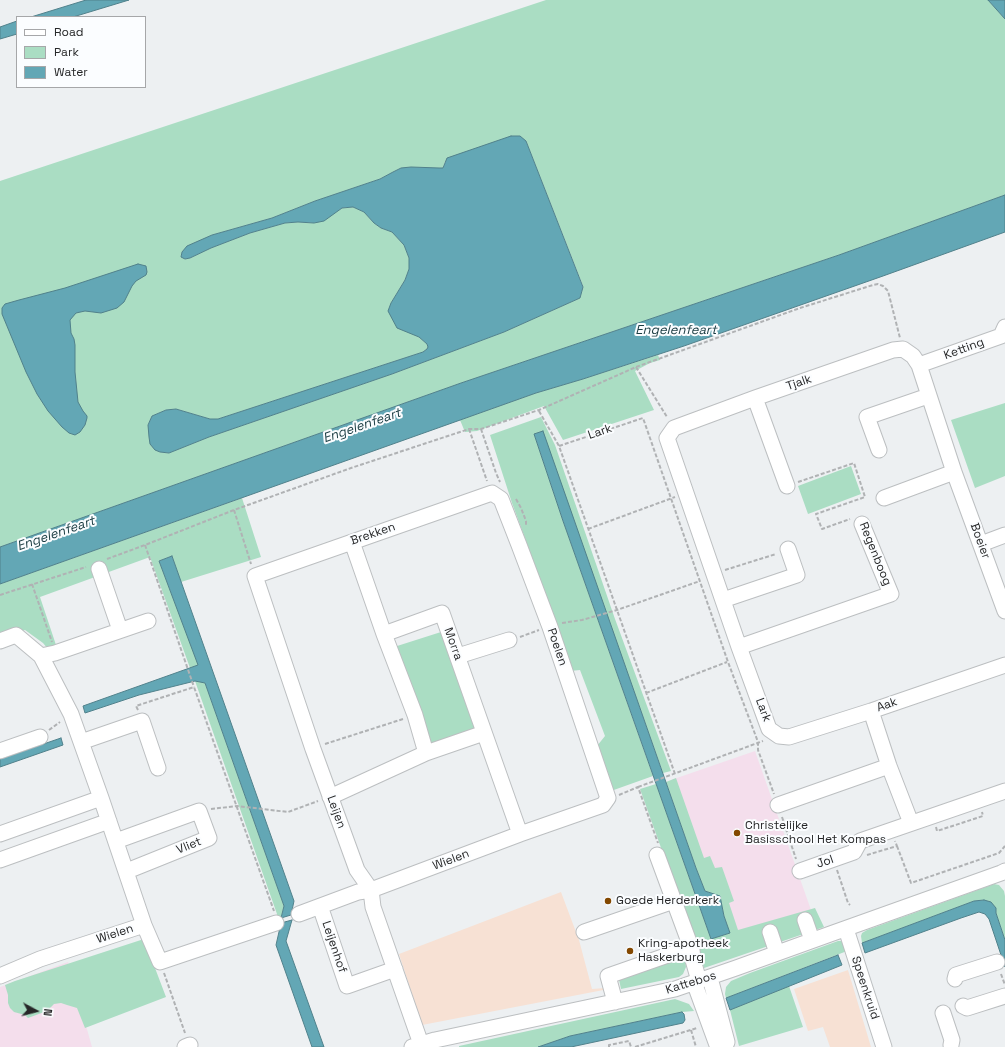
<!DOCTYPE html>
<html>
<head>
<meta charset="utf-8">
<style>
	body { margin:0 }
	#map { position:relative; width:1005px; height:1047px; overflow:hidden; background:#edf0f2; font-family:"Space Grotesk",sans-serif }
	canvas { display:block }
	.legend { position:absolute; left:16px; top:16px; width:130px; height:72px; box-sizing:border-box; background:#fbfdff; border:1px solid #a6a7a9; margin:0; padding:5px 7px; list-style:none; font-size:12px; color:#262728 }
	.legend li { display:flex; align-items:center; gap:8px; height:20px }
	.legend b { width:20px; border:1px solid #a6a7a9 }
	.north { position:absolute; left:16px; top:991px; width:40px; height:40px; -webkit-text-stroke:3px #fbfdff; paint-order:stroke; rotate:97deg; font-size:11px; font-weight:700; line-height:16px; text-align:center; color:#262728 }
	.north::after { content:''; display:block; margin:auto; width:14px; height:18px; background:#262728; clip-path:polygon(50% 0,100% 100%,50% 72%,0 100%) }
</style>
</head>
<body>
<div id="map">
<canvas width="1005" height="1047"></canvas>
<ul class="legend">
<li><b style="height:5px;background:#fff"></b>Road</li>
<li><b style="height:11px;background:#aaddc3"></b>Park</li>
<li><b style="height:11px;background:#63a7b5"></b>Water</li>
</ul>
<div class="north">N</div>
</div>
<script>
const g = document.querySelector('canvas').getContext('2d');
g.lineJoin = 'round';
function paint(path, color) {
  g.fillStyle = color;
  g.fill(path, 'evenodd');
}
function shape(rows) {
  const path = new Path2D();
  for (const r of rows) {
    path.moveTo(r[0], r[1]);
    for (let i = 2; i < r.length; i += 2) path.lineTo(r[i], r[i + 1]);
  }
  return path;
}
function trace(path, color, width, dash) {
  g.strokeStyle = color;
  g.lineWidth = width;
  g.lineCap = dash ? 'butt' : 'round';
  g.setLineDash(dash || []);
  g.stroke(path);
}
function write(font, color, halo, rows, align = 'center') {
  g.font = font + ' "Space Grotesk",sans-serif';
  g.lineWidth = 4;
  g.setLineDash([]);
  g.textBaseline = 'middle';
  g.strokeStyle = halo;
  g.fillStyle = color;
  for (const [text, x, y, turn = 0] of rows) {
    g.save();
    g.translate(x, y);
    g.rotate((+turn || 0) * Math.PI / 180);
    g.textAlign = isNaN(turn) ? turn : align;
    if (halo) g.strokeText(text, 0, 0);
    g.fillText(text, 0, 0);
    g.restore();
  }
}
paint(shape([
	[561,892,579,940,592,989,619,987,422,1025,399,954],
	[848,970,871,1047,830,1047,823,1027,808,1031,794,989]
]), '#f7e1d4');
paint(shape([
	[755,751,811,910,737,936,709,885,671,780],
	[68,962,92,1047,0,1047,0,987]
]), '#f4deec');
paint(shape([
	[546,0,988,0,1005,19,1005,195,839,255,461,383,0,547,0,181],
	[526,141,583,286,580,298,504,332,392,374,209,437,169,453,160,452,148,425,152,416,166,410,176,409,210,419,218,419,423,352,428,349,429,347,427,344,419,337,391,303,405,280,409,269,409,258,404,245,392,232,381,228,374,223,364,212,353,207,342,208,314,223,298,222,285,223,250,233,211,248,190,258,185,259,181,256,182,252,212,235,272,218,315,201,380,179,393,172,401,168,443,168,445,162],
	[658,355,660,360,650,363,635,371,654,410,563,440,544,406,477,431,465,432,460,420,536,393,583,379],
	[1005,403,1005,476,975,488,951,420],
	[541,417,555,445,615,619,671,771,663,773,575,525,534,434,563,521,653,776,611,791,597,746,605,736,580,670,570,671,547,598,512,503,490,435],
	[851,466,861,494,808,514,798,486],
	[242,498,261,557,181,582,172,556,159,561,199,665,190,668,150,557,40,597,56,645,48,649,43,643,25,630,0,638,0,584],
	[441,632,476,731,428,747,394,647],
	[200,680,205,683,284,906,281,918,275,920,277,914,195,681],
	[676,778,704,858,710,856,715,868,722,867,734,901,729,903,738,930,815,908,824,927,704,968,640,789,656,784,711,939,730,933,724,916,720,896,705,891,696,868,666,782],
	[994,884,999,885,1004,891,1005,896,1005,940,996,913,996,908,984,900,974,901,862,943,861,936,862,933,867,930],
	[144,939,166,997,85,1028,77,1008,67,1005,61,1003,54,1004,47,1011,28,1018,25,1015,14,1012,10,1008,8,1003,8,995,5,985,15,981],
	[838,941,841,941,845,946,847,951,726,998,725,994,726,987,731,981,750,973],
	[684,955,685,957,686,967,683,974,679,977,621,989,618,975,637,969,642,972,659,966],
	[789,986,803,1027,739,1046,730,1010],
	[675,999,689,1004,694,1011,682,1012,570,1036,538,1047,459,1047,459,1046]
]), '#aaddc3');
const water = shape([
	[86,0,129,0,73,17,31,17,86,0],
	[988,0,1005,0,1005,19,988,0],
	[17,21,17,34,0,39,0,27,17,21],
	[511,136,520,136,526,141,583,287,580,298,504,332,392,374,209,437,169,453,160,452,155,450,150,444,149,437,148,425,152,416,166,410,176,409,210,419,218,419,423,352,427,349,428,347,427,344,419,337,397,328,388,311,391,303,405,280,409,269,409,258,404,245,392,232,381,228,374,223,364,212,353,207,342,208,324,221,314,223,298,222,285,223,250,233,211,248,190,258,185,259,181,257,182,252,187,246,212,235,272,218,315,201,380,179,393,172,401,168,411,167,439,168,443,168,447,158,511,136],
	[1005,195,1005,232,883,276,684,346,583,379,536,393,0,584,0,547,461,383,839,255,1005,195],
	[138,264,146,266,147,272,146,275,136,281,132,286,124,302,117,308,101,313,85,311,76,313,70,320,71,333,74,339,75,345,75,372,78,402,83,411,87,416,87,418,85,425,80,432,75,435,69,433,62,427,48,411,37,394,26,372,2,314,2,308,5,304,19,300,65,288,138,264],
	[543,431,696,868,705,891,720,896,724,916,730,933,711,939,563,521,534,434,543,431],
	[172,556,294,901,291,915,281,918,284,906,205,683,195,681,139,695,85,713,83,706,198,665,159,561,172,556],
	[61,738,63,745,0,767,0,759,61,738],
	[984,900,991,902,996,908,996,913,1005,940,1005,967,989,919,985,914,979,912,961,918,865,953,862,943,974,901,984,900],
	[292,920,286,941,324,1047,312,1047,276,945,281,923,292,920],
	[838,955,842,965,730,1010,726,998,838,955],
	[682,1012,684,1014,685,1020,683,1023,571,1047,538,1047,570,1036,682,1012]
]);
paint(water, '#63a7b5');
trace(water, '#51818b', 1);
const minor = shape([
	[919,365,1001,336,1005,327],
	[755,398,787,486],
	[879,450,867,417,928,396],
	[884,498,954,472],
	[352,542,384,634,415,715,426,753],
	[981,544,1005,535],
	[99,569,120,630],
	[723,600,797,575,788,549],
	[1005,611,954,472,919,365,913,356,903,349,893,350,755,398,674,428,667,438,739,647,769,729,779,736,789,737,871,711,1005,665],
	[384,634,442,613,520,834],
	[0,641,16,635,41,656],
	[739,647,891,594,862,524],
	[458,656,509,640],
	[871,711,889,766,911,823],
	[81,742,142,721,158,768],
	[0,751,40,737],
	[330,797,426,753,484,733],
	[778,805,889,766],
	[0,834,101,798],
	[116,841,199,811,209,838,127,871],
	[657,855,692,950,693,960,699,981],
	[0,860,109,821],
	[800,871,854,852,860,841,1005,791],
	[320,906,347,986,395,969],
	[299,914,358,892,371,890,520,834,603,805,608,798,550,627,519,545,501,499,492,493,255,576,313,749,357,870,371,890,373,907,421,1044],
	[805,920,812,940],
	[144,925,101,798,71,714,41,656,55,653,148,621],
	[846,929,884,1047],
	[584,932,674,901],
	[770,932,777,953],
	[0,976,40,959,144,925,160,962,276,923],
	[710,978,727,1042,725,1047],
	[955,979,956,975,997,962],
	[694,982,717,1045,720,1047],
	[615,1002,608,976,691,947],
	[963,1006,967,1008,1005,996],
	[943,1013,952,1040,951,1045],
	[185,1047,190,1045],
	[412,1047,435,1040,675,989,736,968,833,933,1001,873,1005,871]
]);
trace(minor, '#bcbfc1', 17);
trace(shape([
	[636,367,667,417],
	[539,411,559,446],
	[469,429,487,481],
	[481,429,496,473,500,482],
	[798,482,854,463,865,497,816,514,822,529,850,519],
	[516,499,521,508,526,521,526,526],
	[234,510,251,564],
	[588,529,675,497],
	[145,545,194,687],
	[107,559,145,545,234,510,351,468,469,429,481,429,539,410,636,367,800,308,873,285,878,284,883,286,888,291,900,338],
	[725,570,776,554],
	[32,584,52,642],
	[0,595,86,567],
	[562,623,582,620,617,610,700,581],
	[520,637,539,630],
	[646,693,727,662],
	[138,710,136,706,194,687,274,911],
	[49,730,60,722],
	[325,744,403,719],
	[675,774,559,446,643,418,728,662,758,742,758,750,774,794],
	[638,787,763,741],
	[619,795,638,787,658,843],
	[211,809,237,806,288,812,318,801],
	[782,817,796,859],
	[936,827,937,831,983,816,982,812],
	[897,846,911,883,999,853,1005,846],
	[867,855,897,846,895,841],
	[837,870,848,903,850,905],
	[164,973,185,1033],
	[1001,974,1005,985],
	[691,1030,696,1047],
	[609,1047,609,1045,629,1041,631,1047],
	[635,1047,697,1028]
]), '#b0b2b4', 2, [4, 2]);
trace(minor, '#fff', 15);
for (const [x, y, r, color] of [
	[737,833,4,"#834800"],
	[608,901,4,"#834800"],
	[630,951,4,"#834800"]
]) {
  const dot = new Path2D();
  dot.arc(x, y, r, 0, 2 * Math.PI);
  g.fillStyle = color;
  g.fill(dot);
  trace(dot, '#fbfdff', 1.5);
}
write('12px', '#262728', '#fbfdff', [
	["Ketting",964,349,-20],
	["Tjalk",799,383,-19],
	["Lark",600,432,-19],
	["Brekken",373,534,-19],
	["Boeier",980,541,70],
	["Regenboog",875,554,68],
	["Morra",453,644,70],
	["Poelen",557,647,71],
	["Aak",887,705,-19],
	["Lark",763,710,70],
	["Leijen",336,812,70],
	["Vliet",189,846,-22],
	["Wielen",451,860,-21],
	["Jol",825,862,-19],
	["Wielen",115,934,-18],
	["Leijenhof",334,947,71],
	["Kattebos",691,983,-17],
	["Speenkruid",865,988,72]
]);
write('12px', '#262728', '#fbfdff', [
	["Christelijke",745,826],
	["Basisschool Het Kompas",745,840],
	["Goede Herderkerk",616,901],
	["Kring-apotheek",638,944],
	["Haskerburg",638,958]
], 'left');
write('italic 13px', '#193b41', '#fbfdff', [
	["Engelenfeart",676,330],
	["Engelenfeart",362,426,-19],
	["Engelenfeart",56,534,-19]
]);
</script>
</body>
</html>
